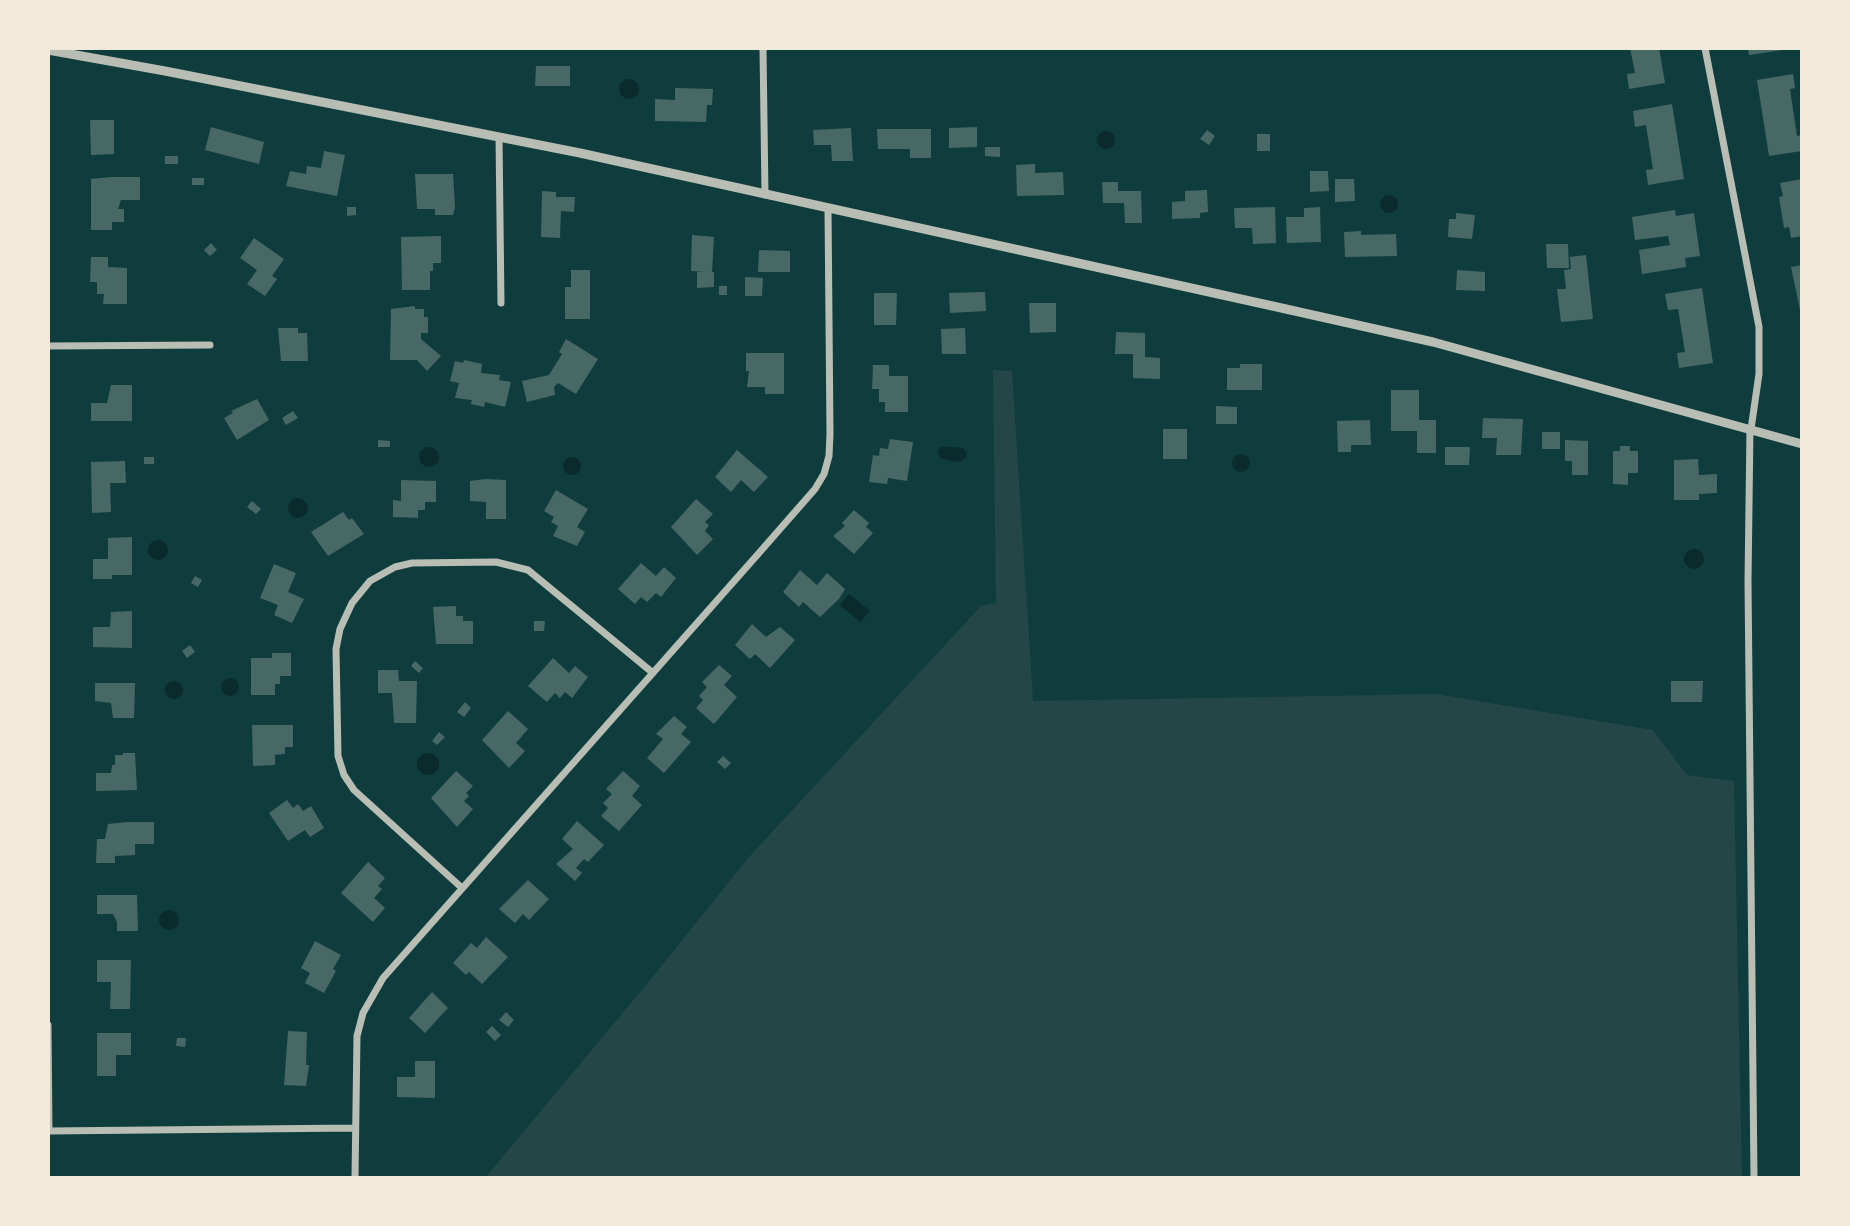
<!DOCTYPE html>
<html>
<head>
<meta charset="utf-8">
<style>
	body { margin:0 }
	#map { position:relative; width:1850px; height:1226px; overflow:hidden; background:#0f3d3e; font-family:"Exo 2",sans-serif }
	canvas { display:block }
	.frame { position:absolute; inset:0; border:50px solid #f1e9da; pointer-events:none }
</style>
</head>
<body>
<div id="map">
<canvas width="1850" height="1226"></canvas>
<div class="frame"></div>
</div>
<script>
const g = document.querySelector('canvas').getContext('2d');
g.lineJoin = 'round';
function paint(path, color) {
  g.fillStyle = color;
  g.fill(path, 'evenodd');
}
function shape(rows) {
  const path = new Path2D();
  for (const r of rows) {
    if (r.length === 3) {
      path.moveTo(r[0] + r[2], r[1]);
      path.arc(r[0], r[1], r[2], 0, 2 * Math.PI);
      continue;
    }
    path.moveTo(r[0], r[1]);
    for (let i = 2; i < r.length; i += 2) path.lineTo(r[i], r[i + 1]);
  }
  return path;
}
function trace(path, color, width, dash) {
  g.strokeStyle = color;
  g.lineWidth = width;
  g.lineCap = dash ? 'butt' : 'round';
  g.setLineDash(dash || []);
  g.stroke(path);
}
paint(shape([
	[993,370,1012,371,1033,701,1436,694,1653,730,1687,775,1734,781,1742,1178,485,1178,651,979,748,858,981,606,996,603]
]), '#244646');
paint(shape([
	[629,89,10],
	[1106,140,9],
	[1389,204,9],
	[941,446,963,448,967,453,966,458,958,462,941,459,938,453],
	[429,457,10],
	[1241,463,9],
	[572,466,9],
	[298,508,10],
	[158,550,10],
	[1694,559,10],
	[849,594,870,611,860,622,840,605],
	[230,687,9],
	[174,690,9],
	[428,764,11],
	[169,920,10]
]), '#0a2a2b');
paint(shape([
	[1630,48,1659,48,1665,83,1629,89,1627,74,1635,73],
	[1748,48,1783,48,1783,50,1749,55],
	[536,66,570,66,570,86,535,86],
	[1793,74,1795,88,1790,89,1797,136,1802,135,1802,151,1769,156,1757,80],
	[675,88,713,89,712,105,707,105,706,122,655,121,655,99,675,100],
	[1672,104,1684,179,1648,185,1646,170,1653,169,1646,125,1635,127,1633,111],
	[90,120,114,120,114,154,91,155],
	[211,127,264,142,259,164,205,150],
	[977,127,977,147,949,148,949,128],
	[851,128,853,161,832,161,831,145,814,145,813,130],
	[877,129,931,129,931,158,910,158,910,149,878,149],
	[1207,130,1215,136,1209,145,1200,139],
	[1257,134,1270,134,1270,151,1257,151],
	[985,147,1000,147,1000,157,985,156],
	[324,151,345,155,337,196,286,186,290,171,306,174,307,166,321,168],
	[165,156,178,156,178,164,165,164],
	[1035,164,1035,173,1063,172,1064,195,1017,196,1016,165],
	[1310,171,1328,171,1329,191,1310,192],
	[415,174,453,174,455,207,453,215,435,215,435,209,417,209],
	[112,177,140,177,140,200,121,200,118,209,124,209,124,222,112,222,112,230,91,230,91,179],
	[192,178,204,178,204,185,192,185],
	[1335,179,1354,179,1355,201,1335,202],
	[1802,179,1802,236,1791,238,1789,227,1784,228,1779,197,1783,196,1780,183],
	[1102,182,1118,182,1118,191,1141,191,1142,223,1125,223,1124,203,1103,203],
	[1207,190,1208,212,1200,213,1200,218,1172,219,1172,202,1185,201,1185,191],
	[542,191,556,192,556,197,575,197,574,212,561,211,560,238,541,237],
	[347,207,356,207,356,215,347,216],
	[1275,207,1276,243,1253,244,1252,228,1235,228,1234,208],
	[1320,207,1321,242,1287,243,1286,217,1304,217,1304,208],
	[1675,210,1676,216,1694,213,1700,256,1685,258,1686,267,1642,274,1639,250,1670,245,1668,236,1635,240,1632,217],
	[1456,213,1475,215,1472,239,1448,237,1449,219,1456,219],
	[1361,231,1361,235,1396,234,1397,256,1345,257,1344,232],
	[692,235,714,237,712,272,714,272,714,287,697,288,697,272,706,272,691,271],
	[441,236,441,263,433,263,433,271,430,271,430,290,402,290,401,237],
	[254,238,284,259,272,276,277,279,265,296,247,284,257,270,240,258],
	[211,243,217,250,210,256,204,250],
	[1546,244,1568,244,1569,268,1547,268],
	[759,250,790,251,790,272,758,272],
	[1586,255,1593,319,1561,322,1557,289,1566,289,1564,270,1571,269,1570,257],
	[91,257,108,257,108,267,127,268,127,304,103,304,104,294,97,294,97,282,90,282],
	[1802,265,1802,310,1800,310,1791,267],
	[571,270,590,270,590,319,565,319,565,287,571,287],
	[1457,270,1485,272,1485,291,1456,290],
	[745,277,763,278,762,296,745,296],
	[719,286,727,286,727,295,719,295],
	[1702,288,1713,363,1679,368,1677,353,1685,352,1678,309,1668,310,1665,294],
	[985,292,986,311,950,313,949,293],
	[874,293,897,293,896,325,874,325],
	[1029,303,1056,303,1056,332,1030,333],
	[415,306,415,309,424,309,424,317,428,317,428,333,421,333,421,339,441,356,427,371,417,360,390,360,391,309],
	[278,328,298,328,298,333,307,333,308,361,281,361],
	[965,328,966,354,942,354,941,329],
	[1116,332,1145,333,1145,357,1160,358,1160,379,1133,378,1133,354,1115,354],
	[566,339,598,359,576,394,558,383,554,387,555,395,527,402,522,381,549,375,562,354,559,352],
	[746,353,784,353,784,394,765,394,765,387,747,387,749,371,746,371],
	[464,360,482,364,481,373,500,375,499,380,511,382,505,407,485,402,484,407,471,404,472,400,455,398,459,383,450,381,455,361,463,363],
	[1240,364,1262,364,1262,390,1227,390,1227,368,1240,368],
	[873,365,889,365,889,376,908,376,908,412,885,412,885,402,879,402,879,389,872,389],
	[111,385,132,385,132,421,91,421,91,403,107,403],
	[1391,390,1419,390,1419,420,1436,420,1436,453,1417,453,1417,431,1391,431],
	[257,399,269,420,237,440,224,418,233,413,231,411],
	[1216,406,1237,407,1237,424,1216,424],
	[293,411,298,418,286,425,282,418],
	[1483,418,1523,419,1521,455,1496,455,1497,438,1482,438],
	[1370,420,1371,445,1351,445,1351,452,1338,452,1337,421],
	[1163,429,1187,429,1187,459,1163,459],
	[1542,432,1560,432,1560,449,1542,449],
	[890,439,913,442,907,481,888,478,887,484,869,482,873,455,879,456,880,448,888,449],
	[378,440,390,441,390,447,378,447],
	[1565,440,1588,441,1588,475,1572,475,1572,461,1565,461],
	[1620,446,1630,446,1630,451,1638,451,1638,473,1628,473,1628,485,1613,484,1613,451,1620,451],
	[1445,447,1470,447,1469,465,1445,465],
	[737,450,768,477,754,492,741,480,731,492,715,477],
	[144,457,154,457,154,464,144,464],
	[1698,459,1699,475,1717,474,1717,493,1699,494,1699,500,1674,500,1674,460],
	[125,461,126,483,110,483,111,512,92,513,91,462],
	[485,479,506,480,506,519,486,519,486,502,470,501,470,481],
	[401,480,436,481,436,502,425,502,425,510,418,510,418,518,393,517,393,500,401,501],
	[556,490,588,509,577,527,585,532,577,546,553,536,558,526,551,522,554,517,544,511],
	[696,499,713,514,705,522,709,525,705,531,713,539,697,555,671,527],
	[252,501,261,509,256,514,247,507],
	[854,510,869,523,866,527,873,533,854,554,833,536,845,526,842,523],
	[343,512,349,520,352,518,364,534,328,556,311,532],
	[132,537,132,575,112,575,112,579,93,579,93,559,108,559,108,538],
	[641,563,656,576,664,567,676,578,661,597,656,593,647,602,641,597,635,604,618,589],
	[274,564,296,573,288,592,304,599,292,623,274,615,278,605,260,598],
	[800,570,817,585,827,573,845,589,839,599,820,617,803,602,799,607,783,592],
	[195,576,202,580,198,587,191,583],
	[456,606,456,616,463,616,463,621,473,621,473,644,436,644,433,607],
	[132,611,132,648,93,647,93,627,110,627,111,612],
	[534,621,545,621,544,631,534,631],
	[752,624,766,637,780,627,795,640,770,668,755,654,750,659,735,645],
	[190,645,195,652,187,658,182,651],
	[272,653,291,653,291,676,280,676,280,684,275,684,275,695,251,695,251,658,272,658],
	[553,658,569,673,575,666,588,677,572,698,565,692,560,698,555,693,547,702,528,686],
	[415,661,423,668,419,673,411,666],
	[719,665,732,676,724,685,737,697,714,724,696,708,703,700,699,696,707,687,702,682],
	[378,670,398,670,399,681,417,681,416,723,394,723,392,693,378,693],
	[1671,681,1703,681,1702,702,1671,702],
	[95,683,135,683,134,718,113,718,111,703,95,701],
	[465,702,471,708,464,717,457,712],
	[508,711,528,729,516,743,525,751,509,768,482,740],
	[674,716,687,727,681,734,691,742,664,773,647,758,663,739,656,734],
	[252,725,293,725,293,747,285,747,285,754,275,755,275,765,253,766],
	[439,732,445,737,437,745,432,741],
	[123,753,135,753,137,790,96,791,96,773,111,773,112,765,115,765,115,755,123,755],
	[723,756,731,763,725,769,717,762],
	[456,771,473,786,466,793,469,796,464,801,473,809,457,827,431,798],
	[623,771,640,786,632,796,642,805,619,831,601,816,608,808,603,803,612,794,606,789],
	[287,800,293,808,298,804,303,811,311,806,324,828,310,837,305,830,288,841,269,813],
	[577,821,604,845,588,862,584,859,576,868,582,873,575,881,556,864,573,849,562,839],
	[127,822,154,822,154,844,135,844,135,855,115,856,115,863,96,863,97,839,105,839,108,824],
	[368,862,385,878,378,886,382,889,374,898,385,908,373,922,341,893],
	[528,880,549,899,529,920,523,914,515,923,499,909],
	[97,895,137,895,138,931,117,931,117,922,113,914,97,914],
	[486,937,508,957,482,984,469,972,466,975,453,963,471,943,477,948],
	[315,941,341,955,333,969,336,971,324,993,305,983,310,973,301,968],
	[97,960,131,960,130,1009,110,1009,111,982,97,982],
	[432,992,448,1008,425,1033,409,1018],
	[506,1012,514,1020,508,1027,499,1020],
	[492,1026,501,1035,495,1041,486,1032],
	[288,1031,307,1032,306,1065,309,1065,306,1086,284,1085],
	[97,1033,131,1033,131,1055,116,1055,116,1076,97,1076],
	[177,1038,186,1038,185,1047,176,1046],
	[415,1061,435,1061,435,1098,397,1097,397,1077,415,1077]
]), '#486865');
trace(shape([
	[763,48,765,195],
	[1705,48,1759,327,1759,374,1751,429],
	[499,137,501,303],
	[48,346,210,345],
	[1750,428,1748,581,1754,1178],
	[462,888,354,790,344,775,338,756,336,649,340,629,352,603,370,581,395,567,412,563,496,562,528,570,653,673],
	[48,1025,49,1131],
	[48,1131,355,1128],
	[355,1178,357,1036,363,1013,383,978,759,553,815,489,824,474,829,456,830,434,828,208]
]), '#b8beb3', 7);
trace(shape([
	[48,50,165,71,580,153,1277,307,1433,342,1802,444]
]), '#b8beb3', 9);
</script>
</body>
</html>
